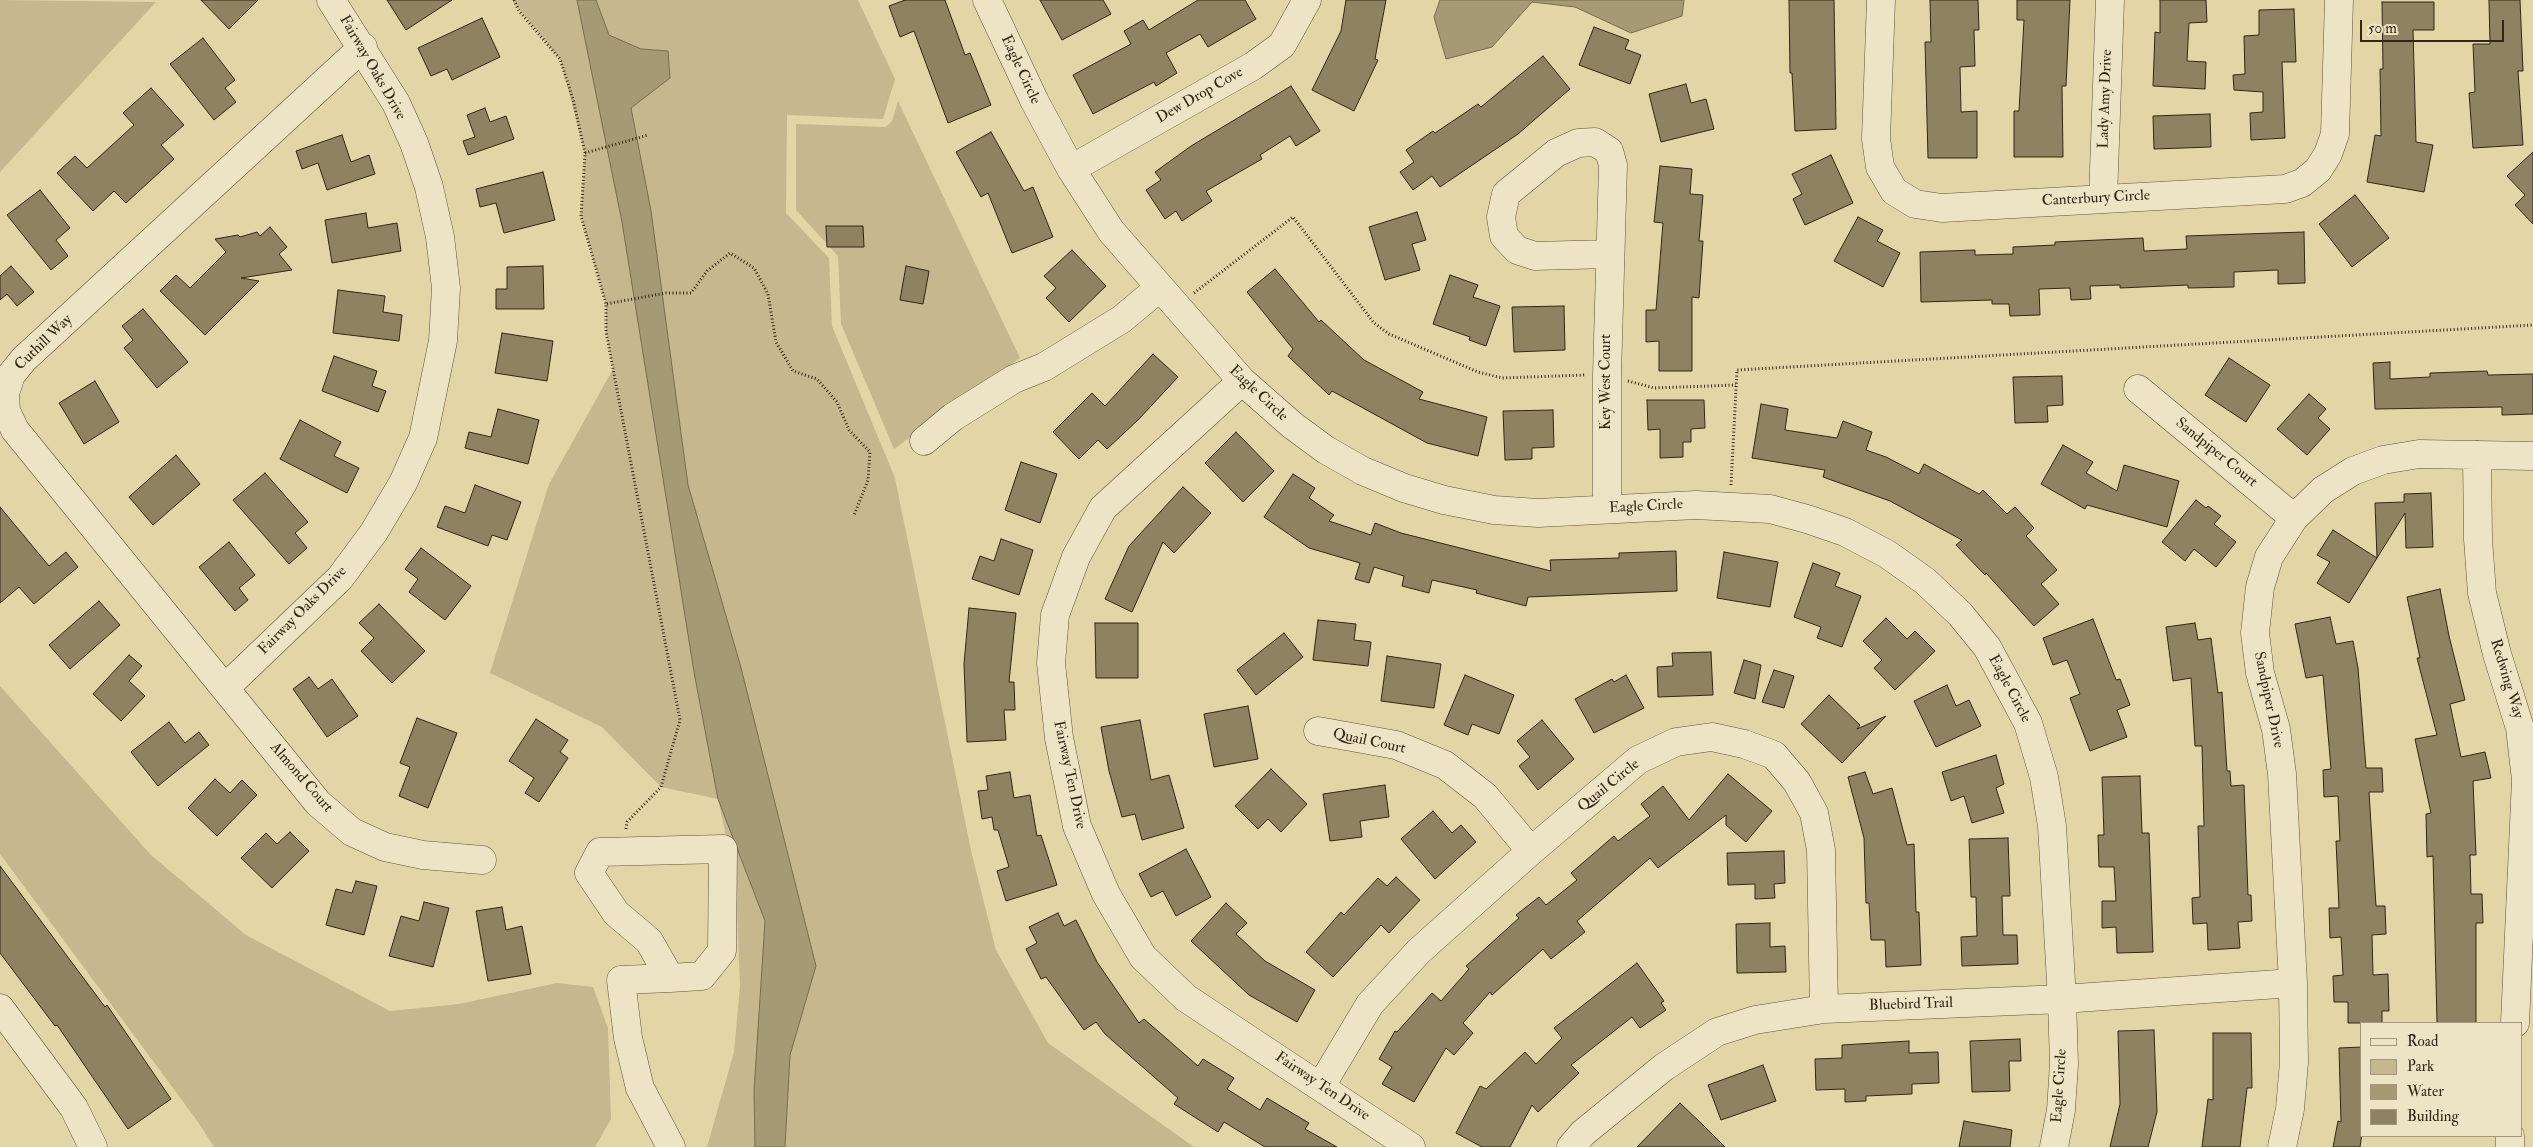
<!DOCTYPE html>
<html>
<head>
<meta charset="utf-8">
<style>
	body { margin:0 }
	#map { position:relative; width:2533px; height:1147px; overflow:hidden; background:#e3d6a6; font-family:"IM FELL Double Pica",serif }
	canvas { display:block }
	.legend { position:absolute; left:2360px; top:1022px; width:162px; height:115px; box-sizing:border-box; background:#ede4c5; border:1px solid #a2987f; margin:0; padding:6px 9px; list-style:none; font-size:15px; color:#312616 }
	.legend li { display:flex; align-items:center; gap:10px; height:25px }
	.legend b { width:25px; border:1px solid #a2987f }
	.scale { position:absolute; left:2360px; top:20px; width:144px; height:22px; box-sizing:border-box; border:2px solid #312616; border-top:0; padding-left:6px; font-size:15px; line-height:18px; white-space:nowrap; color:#312616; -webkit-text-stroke:4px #ede4c5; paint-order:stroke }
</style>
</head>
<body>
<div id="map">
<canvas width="2533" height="1147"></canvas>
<ul class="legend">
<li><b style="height:6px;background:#ede4c5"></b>Road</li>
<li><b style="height:14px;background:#c5b88e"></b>Park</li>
<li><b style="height:14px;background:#a69a75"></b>Water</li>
<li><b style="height:14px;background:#8e8261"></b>Building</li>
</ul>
<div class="scale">50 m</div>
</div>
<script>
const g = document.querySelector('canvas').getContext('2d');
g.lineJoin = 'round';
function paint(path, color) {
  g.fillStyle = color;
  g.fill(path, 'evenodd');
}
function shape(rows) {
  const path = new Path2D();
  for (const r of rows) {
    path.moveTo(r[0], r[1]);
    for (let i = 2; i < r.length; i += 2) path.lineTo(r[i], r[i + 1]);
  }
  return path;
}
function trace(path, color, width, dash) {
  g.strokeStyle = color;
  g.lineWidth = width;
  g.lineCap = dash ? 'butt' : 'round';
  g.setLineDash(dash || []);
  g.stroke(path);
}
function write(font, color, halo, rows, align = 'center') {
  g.font = font + ' "IM FELL Double Pica",serif';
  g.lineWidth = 4;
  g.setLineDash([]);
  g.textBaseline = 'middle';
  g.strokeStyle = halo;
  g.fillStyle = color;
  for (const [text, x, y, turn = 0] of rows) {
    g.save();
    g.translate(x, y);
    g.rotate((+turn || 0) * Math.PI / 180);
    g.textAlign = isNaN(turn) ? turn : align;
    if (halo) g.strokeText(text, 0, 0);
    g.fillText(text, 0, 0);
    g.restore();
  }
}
paint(shape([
	[0,0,156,2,0,172],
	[512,0,858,0,895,79,883,119,787,115,786,213,829,258,832,326,895,478,972,855,996,950,1048,1043,1194,1147,707,1147,734,1052,740,986,736,882,718,799,661,787,602,727,490,673,549,484,613,369,606,332,606,304,581,216,585,153,560,59],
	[898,101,1020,358,894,449,841,324,838,256,796,210,796,124,886,127,892,121],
	[0,686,151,855,246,935,390,1011,459,1004,557,983,593,987,608,1028,611,1119,595,1147,214,1147,198,1122,0,854]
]), '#c5b88e');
const water = shape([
	[577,0,596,0,609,35,641,49,668,51,670,78,631,108,651,211,688,485,740,664,816,966,790,1055,785,1147,755,1147,754,1091,765,921,718,799,694,672,622,222,577,0],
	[1440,0,1684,0,1682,16,1631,33,1575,7,1532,2,1492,47,1446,59,1434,17,1440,0]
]);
paint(water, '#a69a75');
trace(water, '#776c4f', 1);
const building = shape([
	[201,0,258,0,229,29,201,0],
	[387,0,452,0,406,30,387,0],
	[905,0,945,0,965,55,970,53,991,105,948,123,914,31,900,37,889,6,905,0],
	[1040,0,1103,0,1111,14,1062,40,1040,0],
	[1198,0,1245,0,1256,19,1208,47,1200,34,1166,53,1177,73,1156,86,1154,82,1093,114,1073,75,1131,44,1124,31,1143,20,1149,30,1198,0],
	[1346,0,1386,0,1375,59,1378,60,1354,111,1312,90,1341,31,1346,0],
	[1789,0,1834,0,1836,129,1795,131,1792,73,1790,73,1789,0],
	[1930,0,1978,0,1979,30,1974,30,1975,66,1960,67,1961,112,1977,111,1977,158,1928,158,1925,42,1931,42,1930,0],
	[2017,0,2070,0,2066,86,2062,86,2063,157,2014,157,2014,111,2019,111,2024,20,2017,20,2017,0],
	[2160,0,2206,0,2207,22,2189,23,2187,61,2206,62,2205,89,2153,86,2155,32,2160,33,2160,0],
	[2489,0,2520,0,2523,71,2518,71,2523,145,2473,148,2469,93,2475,92,2473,44,2490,44,2489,0],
	[2382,2,2434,2,2434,30,2413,30,2416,142,2433,145,2424,192,2367,182,2375,135,2381,136,2380,69,2383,69,2382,2],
	[2294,9,2296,62,2282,62,2285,138,2251,140,2250,113,2263,112,2263,92,2234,90,2233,75,2245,74,2244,36,2259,35,2259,10,2294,9],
	[482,18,500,57,452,80,447,69,431,76,418,48,482,18],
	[1594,27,1629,40,1625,49,1641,55,1630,84,1579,65,1594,27],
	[203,38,235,80,225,88,236,102,214,120,170,64,203,38],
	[1543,56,1570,89,1518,134,1440,187,1432,176,1413,190,1400,172,1414,162,1406,150,1433,131,1435,133,1478,104,1481,107,1543,56],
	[1686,84,1691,103,1706,99,1714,129,1661,142,1649,94,1686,84],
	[1291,86,1320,131,1296,146,1290,136,1260,155,1262,159,1206,191,1212,201,1182,221,1176,211,1165,219,1146,190,1161,180,1155,172,1191,146,1291,86],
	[151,88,184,125,161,145,174,159,126,203,114,191,93,211,57,173,75,156,87,168,134,125,123,113,151,88],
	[485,108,490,122,506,116,514,139,468,155,463,141,475,137,467,115,485,108],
	[2210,114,2211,147,2154,149,2153,116,2210,114],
	[991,132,1024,191,1033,187,1053,237,1012,253,988,193,981,197,956,152,991,132],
	[342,135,351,162,369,155,375,174,327,190,318,163,302,169,296,151,342,135],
	[2533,152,2533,224,2515,205,2525,195,2507,176,2533,152],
	[1831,155,1853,203,1805,225,1793,199,1802,194,1792,174,1831,155],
	[1660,166,1692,169,1690,194,1703,195,1699,241,1703,241,1699,298,1692,297,1692,371,1659,371,1659,341,1646,342,1646,310,1656,310,1663,223,1654,222,1660,166],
	[543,172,555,220,504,233,496,203,480,207,476,189,543,172],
	[40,190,70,228,56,240,68,256,51,270,7,215,40,190],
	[2355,195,2389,238,2352,267,2319,224,2355,195],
	[1417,212,1426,240,1412,244,1420,270,1385,280,1369,227,1417,212],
	[366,213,368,228,397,223,401,251,332,263,325,220,366,213],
	[1858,217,1883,230,1877,241,1900,253,1883,287,1834,261,1858,217],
	[826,226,863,226,864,247,827,247,826,226],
	[270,227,287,247,279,254,292,270,241,278,259,281,205,335,160,291,176,275,190,288,226,252,215,239,238,235,240,237,257,232,260,236,270,227],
	[2304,232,2305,283,2278,284,2278,270,2234,272,2234,287,2188,288,2188,285,2120,288,2120,285,2090,286,2091,299,2071,300,2070,288,2039,289,2040,315,2010,316,2009,304,1992,304,1992,300,1921,302,1920,252,1975,250,1975,255,2013,254,2013,247,2055,245,2055,242,2143,238,2144,251,2187,249,2186,236,2304,232],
	[1072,250,1106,286,1069,322,1046,298,1056,288,1044,276,1072,250],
	[11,266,34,292,17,306,7,294,0,300,0,276,11,266],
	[543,266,544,309,496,309,496,289,507,289,507,267,543,266],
	[906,266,929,271,923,304,900,300,906,266],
	[1275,269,1319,322,1321,320,1364,360,1423,392,1419,399,1487,417,1478,456,1427,443,1332,391,1329,395,1288,356,1293,349,1247,292,1275,269],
	[1450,275,1478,285,1473,297,1500,306,1486,346,1469,340,1470,337,1433,324,1450,275],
	[338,290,385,296,383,312,402,315,399,341,333,333,338,290],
	[1564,306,1565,350,1514,352,1512,307,1564,306],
	[143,309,188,362,157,388,124,348,133,340,122,326,143,309],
	[502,333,553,341,547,381,495,373,502,333],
	[1153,354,1178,377,1139,419,1107,449,1098,440,1079,459,1053,432,1092,393,1105,406,1153,354],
	[334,356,377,371,372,386,386,391,378,412,322,391,334,356],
	[2229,358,2270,385,2246,422,2205,395,2229,358],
	[2390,362,2390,379,2430,377,2430,373,2487,371,2488,375,2533,374,2533,414,2502,415,2502,407,2375,409,2373,363,2390,362],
	[2062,376,2063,405,2047,406,2048,422,2015,423,2013,377,2062,376],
	[95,381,119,422,84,444,59,403,95,381],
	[2309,394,2326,409,2318,418,2330,429,2307,455,2277,429,2309,394],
	[1647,400,1704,400,1705,428,1691,429,1691,442,1683,442,1683,457,1660,458,1660,429,1648,430,1647,400],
	[1761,404,1788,409,1785,430,1837,438,1843,421,1872,432,1866,450,1886,457,1919,474,1924,464,1979,494,1983,490,2007,514,2015,507,2034,528,2026,536,2057,570,2041,584,2059,604,2034,626,1986,573,1985,575,1956,545,1962,540,1890,501,1823,477,1825,470,1752,458,1761,404],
	[498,409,539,420,528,464,465,448,469,432,491,437,498,409],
	[1553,410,1554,447,1532,448,1532,459,1505,460,1503,411,1553,410],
	[300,420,341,442,334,456,359,468,347,493,280,459,300,420],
	[1236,432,1274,471,1243,502,1205,463,1236,432],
	[2063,445,2093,462,2086,473,2117,491,2124,465,2179,481,2167,527,2087,505,2085,509,2041,484,2063,445],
	[176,455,200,484,153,525,129,497,176,455],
	[1021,462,1057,474,1040,523,1005,510,1021,462],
	[265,473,308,522,295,533,307,548,289,564,233,500,265,473],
	[1293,474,1315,488,1309,498,1334,515,1329,521,1371,535,1375,523,1401,533,1551,571,1550,560,1619,558,1619,553,1676,551,1677,591,1528,597,1526,606,1476,593,1477,590,1432,580,1429,593,1402,586,1404,576,1374,567,1369,583,1355,579,1360,563,1309,548,1264,517,1293,474],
	[475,485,521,502,507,540,492,535,488,546,437,527,445,506,465,513,475,485],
	[1183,487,1211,513,1174,553,1163,542,1132,612,1105,599,1129,546,1183,487],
	[2431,493,2433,547,2406,548,2405,513,2377,558,2375,503,2404,502,2404,494,2431,493],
	[2196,500,2206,508,2208,506,2221,516,2214,524,2236,542,2216,567,2194,549,2185,561,2162,542,2196,500],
	[0,507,49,566,66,552,78,567,34,604,19,587,0,603,0,507],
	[2333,530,2377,558,2349,603,2317,583,2330,562,2317,555,2333,530],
	[1001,539,1033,550,1019,595,972,579,980,556,994,561,1001,539],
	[229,542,255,575,239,588,248,600,235,611,199,567,229,542],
	[421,548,471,586,445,620,409,592,418,579,405,569,421,548],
	[1724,552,1778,562,1770,607,1717,598,1724,552],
	[1813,563,1840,573,1835,586,1861,596,1842,647,1817,638,1821,627,1794,617,1813,563],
	[2440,589,2449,636,2465,700,2450,704,2461,757,2485,752,2491,778,2473,781,2476,855,2470,855,2471,894,2482,894,2483,923,2476,923,2476,1023,2437,1023,2433,856,2427,857,2426,814,2431,813,2415,739,2437,735,2417,658,2420,658,2407,597,2440,589],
	[99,601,120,625,70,669,49,645,99,601],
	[379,604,425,651,392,683,361,651,374,638,359,623,379,604],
	[969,608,1016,613,1009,682,1014,682,1015,710,1004,710,1006,740,967,742,964,664,969,608],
	[2330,617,2336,644,2353,641,2358,668,2366,768,2382,768,2383,792,2369,792,2376,906,2385,906,2386,934,2372,935,2373,975,2388,974,2389,1011,2382,1011,2382,1023,2348,1023,2348,1002,2334,1002,2333,976,2343,975,2341,937,2330,938,2329,908,2339,908,2336,841,2340,841,2338,796,2324,797,2323,770,2331,769,2323,675,2306,678,2295,624,2330,617],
	[1886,618,1907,639,1915,631,1935,651,1895,690,1874,668,1882,660,1863,641,1886,618],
	[2093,619,2116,680,2120,679,2130,705,2117,710,2127,737,2090,751,2070,698,2080,694,2067,660,2053,665,2043,638,2093,619],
	[1318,620,1356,624,1354,640,1371,642,1368,666,1313,660,1318,620],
	[1095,623,1138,623,1138,678,1096,678,1095,623],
	[2195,623,2198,640,2211,638,2218,693,2222,692,2227,771,2230,771,2231,786,2244,785,2248,895,2251,895,2252,921,2238,922,2240,948,2208,950,2207,923,2193,924,2192,898,2200,897,2198,826,2204,826,2202,746,2195,746,2191,678,2173,681,2166,627,2195,623],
	[1284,633,1303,657,1256,695,1237,670,1284,633],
	[1711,652,1713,695,1658,697,1657,667,1673,666,1672,653,1711,652],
	[129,655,142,666,129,681,145,696,121,721,93,694,129,655],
	[1387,656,1441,664,1434,708,1381,701,1387,656],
	[1744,660,1761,665,1755,699,1734,693,1744,660],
	[1774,670,1794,676,1784,708,1762,702,1774,670],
	[1465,675,1514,695,1499,734,1472,724,1468,735,1444,725,1465,675],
	[1626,675,1644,708,1594,733,1575,699,1612,679,1614,682,1626,675],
	[309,677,318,689,332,679,358,716,327,737,293,689,309,677],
	[1947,685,1956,706,1969,700,1981,726,1936,747,1914,701,1947,685],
	[1829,695,1860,725,1857,729,1886,716,1842,763,1801,724,1829,695],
	[1248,706,1258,759,1214,767,1204,714,1248,706],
	[417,718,457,733,428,808,399,796,410,767,400,763,417,718],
	[536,719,568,740,560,752,568,758,539,802,525,793,534,778,509,761,536,719],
	[1140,720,1151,780,1169,775,1184,828,1142,840,1135,814,1122,817,1109,771,1101,727,1140,720],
	[1542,720,1574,759,1538,790,1519,766,1530,757,1517,741,1542,720],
	[169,722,185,743,199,732,209,745,158,786,131,752,169,722],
	[1996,755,2004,784,1996,788,2004,813,1972,823,1964,796,1951,801,1942,772,1996,755],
	[1271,769,1307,804,1281,832,1268,819,1258,829,1235,806,1271,769],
	[1010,772,1014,798,1030,795,1037,836,1041,835,1057,885,1006,901,997,871,1009,867,998,830,994,830,992,817,982,819,978,791,988,790,986,776,1010,772],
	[1865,772,1873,794,1892,788,1907,845,1914,844,1916,912,1919,912,1921,965,1886,967,1885,940,1871,940,1869,903,1866,903,1864,838,1848,777,1865,772],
	[1728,774,1772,811,1746,842,1726,825,1726,815,1658,868,1650,858,1577,921,1585,932,1551,959,1543,949,1492,995,1490,992,1463,1023,1473,1033,1454,1055,1446,1048,1414,1102,1382,1084,1392,1067,1379,1059,1395,1031,1397,1032,1432,993,1441,1001,1469,969,1466,966,1519,918,1516,915,1539,897,1546,905,1577,880,1571,873,1614,836,1618,841,1650,816,1641,804,1663,786,1689,820,1728,774],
	[2140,776,2142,833,2149,833,2153,952,2117,953,2116,927,2102,928,2102,901,2116,901,2114,867,2099,867,2098,835,2104,835,2102,777,2140,776],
	[215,779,230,793,242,780,257,795,217,836,188,808,215,779],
	[1385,785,1389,817,1360,821,1362,837,1330,841,1323,794,1385,785],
	[1433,811,1452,833,1461,825,1476,842,1435,879,1401,839,1433,811],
	[290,832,309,851,272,888,241,858,266,833,277,844,290,832],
	[2008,838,2010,896,2002,896,2003,935,2017,935,2018,964,1962,966,1961,937,1977,936,1976,897,1971,897,1969,839,2008,838],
	[1186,849,1211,897,1176,916,1163,891,1151,897,1139,874,1186,849],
	[1784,851,1785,883,1774,884,1775,898,1755,899,1755,884,1728,885,1727,853,1784,851],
	[0,866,105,1007,107,1005,171,1099,128,1129,57,1025,55,1026,0,953,0,866],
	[1396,877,1420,900,1389,933,1381,925,1333,977,1306,952,1341,912,1344,915,1378,878,1387,886,1396,877],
	[356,881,377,886,364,935,326,925,336,889,352,893,356,881],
	[424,902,449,908,433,967,389,956,401,916,419,921,424,902],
	[1226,903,1247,923,1236,934,1265,961,1315,990,1297,1022,1249,995,1191,941,1226,903],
	[502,907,506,930,522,926,531,974,488,981,476,911,502,907],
	[1058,913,1064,926,1076,920,1097,962,1139,1023,1144,1019,1198,1066,1203,1059,1234,1078,1227,1089,1260,1110,1267,1098,1309,1123,1305,1129,1337,1147,1265,1147,1224,1122,1218,1132,1174,1104,1178,1098,1105,1034,1096,1022,1084,1030,1046,977,1041,979,1026,949,1037,943,1029,927,1058,913],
	[1770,923,1770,947,1785,946,1786,972,1737,973,1736,924,1770,923],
	[1637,963,1664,1001,1661,1003,1666,1010,1640,1028,1632,1017,1571,1065,1579,1073,1538,1112,1532,1105,1510,1147,1482,1147,1456,1133,1480,1086,1486,1089,1525,1052,1536,1064,1562,1038,1554,1028,1637,963],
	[2154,1030,2157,1112,2148,1147,2110,1147,2120,1104,2118,1031,2154,1030],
	[2213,1033,2251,1033,2252,1088,2247,1088,2240,1147,2202,1147,2208,1099,2213,1100,2213,1033],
	[2020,1039,2021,1061,2009,1061,2010,1091,1972,1092,1970,1041,2020,1039],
	[1909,1041,1909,1053,1938,1052,1939,1083,1912,1084,1912,1094,1866,1096,1866,1101,1845,1102,1845,1089,1816,1090,1815,1059,1842,1058,1842,1045,1909,1041],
	[2362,1047,2362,1133,2360,1147,2333,1147,2338,1121,2341,1122,2339,1048,2362,1047],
	[1763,1065,1776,1101,1721,1120,1708,1085,1763,1065],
	[1680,1103,1703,1125,1725,1147,1637,1147,1680,1103],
	[1964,1121,2012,1130,2010,1147,1959,1147,1964,1121]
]);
paint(building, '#8e8261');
trace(building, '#312616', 1);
const minor = shape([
	[987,0,1035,102,1071,169,1111,231,1242,381,1292,425,1326,450,1363,471,1404,488,1444,500,1494,510,1538,513,1696,505,1770,509,1807,519,1845,532,1887,554,1925,581,1960,614,1987,647,2028,723,2044,777,2052,826,2062,999,2064,1064,2061,1110,2054,1147],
	[1881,0,1876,139,1880,167,1894,191,1915,204,1942,208,2285,189,2302,183,2318,170,2328,154,2335,134,2339,0],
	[363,47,24,359,11,375,5,393,6,411,15,430,318,803,352,832,385,847,423,855,482,860],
	[1071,169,1253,66,1282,45,1307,0],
	[2103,199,2110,0],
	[1242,381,1103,508,1076,557,1055,615,1051,663,1059,738,1077,826,1106,894,1143,957,1186,998,1411,1147],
	[2138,389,2294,518],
	[924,441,953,417,1014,379,1044,367,1122,319,1159,288],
	[2477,455,2478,539,2482,593,2497,654,2520,728,2526,780,2515,1023],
	[1607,509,1607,375,1613,165,1609,151,1595,142,1578,143,1556,153,1506,194,1501,217,1504,236,1517,250,1535,256,1609,254],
	[225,688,340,578,374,532,403,483,423,438,443,341,446,288,440,237,429,187,414,143,396,103,331,0],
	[1318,731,1396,745,1445,765,1485,796,1531,851],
	[670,978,649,941,616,913,589,873,600,852,723,849,722,951,702,976,670,978,621,980,628,1038,640,1088,671,1147],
	[0,1008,74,1108,93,1147],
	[1321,1086,1370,1004,1419,951,1531,851,1638,760,1676,742,1712,737,1744,744,1774,755,1797,782,1814,813,1821,850,1824,1009],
	[1571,1147,1583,1133,1664,1067,1717,1032,1755,1020,1824,1009,2062,999,2293,983],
	[2282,1147,2290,1109,2294,1062,2293,983,2282,774,2276,729,2260,673,2255,633,2260,587,2269,557,2294,518,2323,490,2353,471,2383,460,2419,454,2533,456],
	[2510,1147,2510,1136]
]);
trace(minor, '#5e523a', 29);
trace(shape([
	[514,0,519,11,560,59,573,99,585,153,581,216,606,304],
	[585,153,648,135],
	[1194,293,1293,217,1374,323,1389,334,1478,372,1502,378,1585,375],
	[1628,381,1654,388,1736,385],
	[1731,485,1737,370,2533,325],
	[626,829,627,822,661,787,680,720,606,332,606,304,666,293,691,293,707,271,730,253,754,268,768,294,776,342,793,371,817,379,837,402,849,430,870,452,868,480,854,515]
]), '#312616', 3, [1, 2.5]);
trace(minor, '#ede4c5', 28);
write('15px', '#312616', '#ede4c5', [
	["Fairway Oaks Drive",372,68,60],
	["Eagle Circle",1020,70,65],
	["Dew Drop Cove",1200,96,-30],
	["Lady Amy Drive",2106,99,-88],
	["Canterbury Circle",2096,199,-3],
	["Cuthill Way",44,343,-44],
	["Key West Court",1607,382,-90],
	["Eagle Circle",1258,394,43],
	["Sandpiper Court",2216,453,39],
	["Eagle Circle",1646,507,-3],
	["Fairway Oaks Drive",303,611,-45],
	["Redwing Way",2506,679,73],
	["Eagle Circle",2009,689,62],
	["Sandpiper Drive",2268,700,78],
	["Quail Court",1369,742,12],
	["Fairway Ten Drive",1069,775,78],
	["Almond Court",301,778,49],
	["Quail Circle",1609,786,-39],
	["Bluebird Trail",1911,1005,-2],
	["Eagle Circle",2060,1086,-86],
	["Fairway Ten Drive",1322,1087,34]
]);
</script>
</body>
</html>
